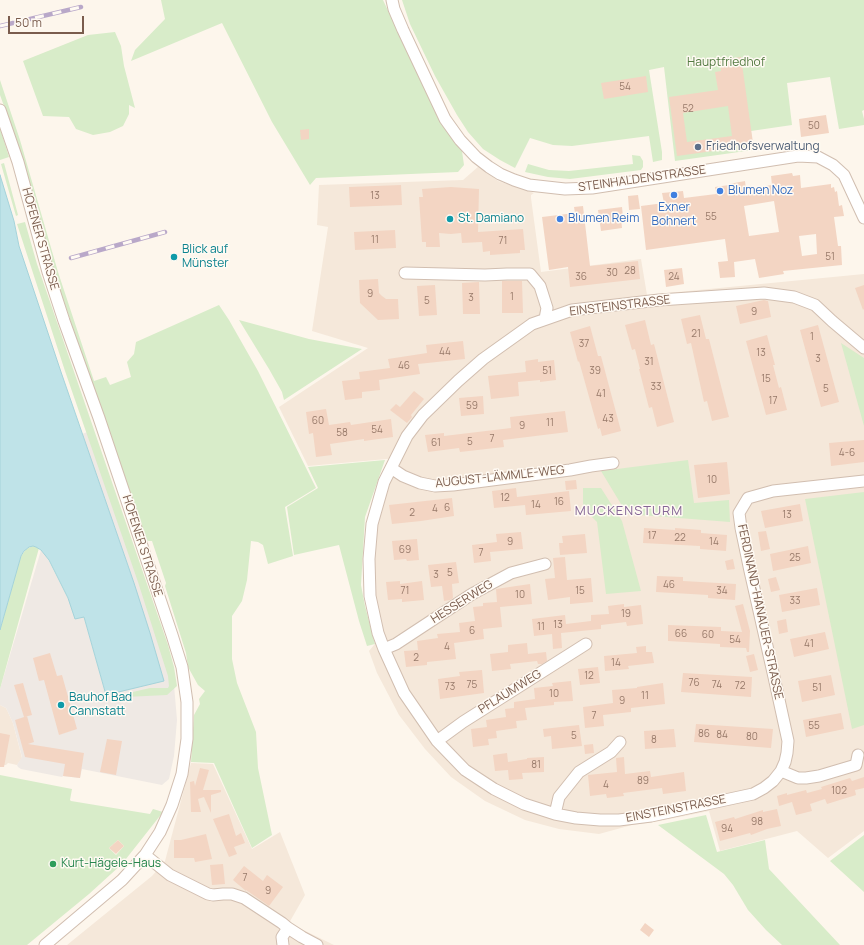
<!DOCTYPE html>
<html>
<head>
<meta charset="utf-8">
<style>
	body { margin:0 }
	#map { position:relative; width:864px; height:945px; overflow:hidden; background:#fdf6ec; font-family:Manrope,sans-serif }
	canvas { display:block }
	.scale { position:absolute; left:8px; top:16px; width:76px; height:18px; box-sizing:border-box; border:2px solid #7a5c4d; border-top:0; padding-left:5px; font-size:12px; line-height:14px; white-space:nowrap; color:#7a5c4d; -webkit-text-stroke:3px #fffaf3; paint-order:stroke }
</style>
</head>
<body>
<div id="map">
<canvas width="864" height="945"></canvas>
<div class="scale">50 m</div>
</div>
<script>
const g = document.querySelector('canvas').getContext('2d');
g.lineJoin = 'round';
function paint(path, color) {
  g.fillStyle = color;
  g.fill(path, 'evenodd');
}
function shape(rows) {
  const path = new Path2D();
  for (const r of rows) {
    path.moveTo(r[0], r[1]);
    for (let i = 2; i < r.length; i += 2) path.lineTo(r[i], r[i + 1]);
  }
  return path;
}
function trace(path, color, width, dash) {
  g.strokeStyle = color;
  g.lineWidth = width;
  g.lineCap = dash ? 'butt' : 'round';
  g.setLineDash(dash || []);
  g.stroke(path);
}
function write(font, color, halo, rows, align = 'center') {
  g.font = font + ' Manrope,sans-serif';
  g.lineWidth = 3;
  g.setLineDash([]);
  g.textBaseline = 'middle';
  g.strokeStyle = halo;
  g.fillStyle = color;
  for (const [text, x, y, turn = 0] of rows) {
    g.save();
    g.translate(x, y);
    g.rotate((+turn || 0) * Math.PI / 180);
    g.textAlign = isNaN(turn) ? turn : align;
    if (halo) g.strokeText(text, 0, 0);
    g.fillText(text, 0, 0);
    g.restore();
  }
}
paint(shape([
	[479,166,498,181,534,193,531,195,531,198,541,272,641,259,647,295,864,274,864,831,828,858,797,831,720,851,709,811,655,822,632,825,599,834,559,829,525,820,485,801,451,777,425,749,399,715,377,673,369,651,384,633,372,595,371,559,385,483,398,458,308,466,279,407,368,348,312,331,328,227,317,225,319,185,463,180],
	[0,705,6,708,13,723,22,758,17,765,8,763,6,765,0,765],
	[191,763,213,764,252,849,280,832,305,895,289,923,334,945,67,945,152,876,165,861]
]), '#f5e8da');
paint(shape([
	[90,431,174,685,177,720,174,756,169,779,162,785,82,769,80,778,63,776,62,777,21,769,18,767,17,765,22,757,13,723,6,708,0,705,0,689,41,550,46,555,68,598,84,617,106,695,134,583,82,434]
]), '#efe9e4');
paint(shape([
	[161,0,383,0,435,110,462,151,464,165,458,172,316,178,310,185,272,122,222,23,131,61,135,50,165,19],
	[402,0,864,0,864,110,862,111,864,119,864,125,839,129,830,77,787,83,792,125,751,131,753,150,675,161,664,67,649,70,662,152,662,160,653,162,649,136,572,146,553,145,530,138,515,168,500,160,483,149,468,132,457,115,435,76,410,24],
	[115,32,121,46,124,66,135,108,129,105,129,114,123,126,110,132,93,135,76,129,69,117,43,116,23,61,88,35],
	[0,80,20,140,58,272,94,381,106,377,110,385,131,377,127,362,134,354,136,342,219,305,229,320,258,371,316,488,285,507,293,556,268,564,263,545,258,542,251,541,247,580,242,601,232,616,232,659,237,683,256,732,258,768,272,835,252,848,214,763,191,762,194,715,200,704,199,699,205,691,198,685,188,667,186,653,165,586,166,583,152,541,147,541,114,448,51,264,28,177,17,142,0,95],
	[0,128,9,157,0,160],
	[632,155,640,156,643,161,643,167,641,170,570,179,548,177,525,172,528,164,549,170,569,171,633,164],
	[4,163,18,215,16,216,1,164],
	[25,222,37,264,168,645,174,667,177,686,167,695,125,697,120,695,150,688,168,688,169,686,168,676,138,582,65,371,17,224],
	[239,320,309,339,362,349,284,400,282,392,269,369],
	[841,343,864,358,864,426],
	[385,460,365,517,361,585,365,606,375,644,367,646,359,621,339,545,294,555,287,507,318,488,308,467],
	[688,460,694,503,729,500,730,522,627,514,601,471],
	[583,488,601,488,622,521,641,591,606,594,597,522,583,508],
	[864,492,864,725,852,729,805,499],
	[33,546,39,548,0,689,0,630,20,558,26,549],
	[0,775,72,789,70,800,71,801,150,814,153,809,163,812,122,864,89,894,27,945,0,945],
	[118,840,124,846,116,855,109,848],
	[706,815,717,852,765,840,769,869,840,945,782,945,766,930,748,910,733,885,724,874,658,825],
	[864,835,864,892,830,861]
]), '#d8ecc9');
const water = shape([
	[0,175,14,221,19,246,61,372,134,583,150,633,164,681,106,695,84,617,75,619,68,598,49,560,41,550,36,547,33,546,29,547,24,551,21,556,0,630,0,175]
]);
paint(water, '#bfe3e8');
trace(water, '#a5d3da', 1);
paint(shape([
	[741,57,753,143,720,148,720,150,677,156,669,97,718,90,715,72,721,71,720,60],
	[728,106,732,136,687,142,683,113],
	[646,76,648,92,604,99,601,83],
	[826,115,829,133,801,137,799,119],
	[309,129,309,139,301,140,300,130],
	[792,173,793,176,800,175,801,188,831,184,831,188,834,187,835,192,837,191,839,206,842,205,844,216,834,217,838,246,841,246,842,265,783,271,784,274,759,278,755,259,734,262,735,277,720,278,718,262,728,261,725,239,646,250,641,206,664,203,662,193,683,191,684,198,716,194,715,187,729,185,729,184,745,181,746,189,772,185,771,176],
	[774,201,779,232,749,236,744,206],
	[816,234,817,254,802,256,799,236],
	[401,185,402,205,350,207,349,187],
	[451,187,479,189,478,232,523,229,525,250,520,250,520,253,490,255,490,251,483,252,482,242,462,243,461,233,451,234,439,233,440,247,426,247,426,242,422,242,419,197,423,197,422,189],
	[638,195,640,209,629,210,628,196],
	[583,206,590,266,638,261,640,279,570,287,568,267,549,270,542,217,575,213,574,207],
	[622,207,623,217,621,217,622,228,601,231,598,210],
	[395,230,396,248,355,250,354,232],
	[682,268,684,284,666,287,664,270],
	[378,279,379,293,382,296,386,299,398,299,399,319,378,320,360,303,359,280],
	[502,281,522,281,523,313,502,313],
	[479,282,480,314,463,314,462,283],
	[435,285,437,315,419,316,417,286],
	[864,285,864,309,863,310,855,288],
	[764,300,768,301,771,317,740,324,736,306],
	[700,315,706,339,709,339,729,417,712,421,707,401,704,402,691,343,687,344,681,319],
	[645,320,651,345,654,344,674,422,657,427,652,407,649,408,639,369,640,369,635,349,632,350,625,325],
	[818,325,839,402,821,407,800,330],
	[590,326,598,356,601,356,621,431,602,436,600,428,598,429,579,361,578,362,570,332],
	[767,335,775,365,773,365,779,388,781,387,787,410,766,415,746,341],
	[463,341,465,359,418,364,420,374,379,380,380,390,362,392,362,398,345,400,342,381,360,379,359,372,390,368,388,359,427,353,426,345],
	[538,359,538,362,554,360,556,380,540,382,540,380,518,382,519,396,491,399,488,376,526,372,525,361],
	[414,391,424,399,411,415,412,417,407,423,390,410,396,404,400,407],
	[483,396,484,414,461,416,459,398],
	[326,409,329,425,350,422,351,425,391,419,393,437,364,441,364,439,330,444,332,455,316,457,313,433,309,434,306,412],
	[565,411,568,432,503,440,504,447,460,452,459,448,428,452,425,435,444,433,444,436,511,428,510,417],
	[864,440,864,462,831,466,829,443],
	[727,462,730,494,698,498,694,465],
	[576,480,577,489,566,490,565,481],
	[516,488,517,497,569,491,571,511,526,515,525,505,494,508,492,491],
	[452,498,454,516,421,521,392,524,389,505],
	[800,504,803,521,765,528,761,511],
	[644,528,675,530,675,528,701,530,701,533,727,535,726,551,700,549,700,546,643,543],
	[766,531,770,549,761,551,758,532],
	[521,532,523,549,490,552,491,561,474,563,472,545,497,542,496,534],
	[585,534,587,553,560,555,559,543,563,543,562,536],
	[417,539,419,560,407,561,406,559,394,560,392,541],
	[808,546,811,563,773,571,770,554],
	[565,557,567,580,591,578,593,602,570,604,570,597,548,600,545,579,555,578,553,558],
	[733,559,735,569,727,570,725,561],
	[456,562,459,583,452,584,453,598,450,600,444,601,442,586,431,587,428,565],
	[657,576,683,577,683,581,736,584,735,600,708,598,708,595,656,592],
	[776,577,780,590,771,592,768,579],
	[400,581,400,584,422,581,424,600,402,602,402,599,388,600,386,582],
	[530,584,532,604,500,607,502,627,483,629,484,639,454,643,456,659,427,662,427,665,406,667,404,651,418,650,417,641,438,638,437,634,460,632,459,623,475,621,473,607,483,606,483,603,497,602,496,589],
	[817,588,820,605,782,612,779,595],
	[624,604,624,607,641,605,643,624,627,626,626,622,601,625,601,629,561,633,562,648,553,649,552,634,534,636,532,619,565,615,566,624,591,621,591,615,609,614,608,606],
	[743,604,750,631,749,652,747,652,746,648,720,647,720,644,668,641,668,625,721,627,721,631,742,632,735,606],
	[786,619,788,632,779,634,777,621],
	[825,632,829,649,794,657,790,639],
	[527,643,528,654,546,652,547,661,542,664,538,664,537,661,510,664,511,669,492,671,490,654,508,652,508,645],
	[646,646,646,652,652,652,654,663,628,666,629,669,605,671,604,656,637,653,636,647],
	[50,653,57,676,62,675,77,729,59,735,44,680,39,681,33,658],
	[754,654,758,670,750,672,746,656],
	[598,667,600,683,580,685,578,669],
	[482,670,484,693,440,699,438,679,460,676,459,672],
	[683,673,752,677,751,697,681,692],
	[831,675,835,695,802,702,798,681],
	[571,681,573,701,554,702,554,705,525,708,527,720,516,721,517,728,496,731,497,738,488,739,489,745,473,747,471,729,487,727,486,720,506,717,505,709,514,708,514,702,535,699,534,688,553,686,552,683],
	[23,683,32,715,24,717,14,685],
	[663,683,665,704,631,708,631,712,603,715,604,726,585,728,583,707,613,703,612,690,637,688,637,687],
	[841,713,844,729,806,737,803,720],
	[27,716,34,742,28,744,84,753,80,778,63,776,65,764,25,757,15,720],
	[696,724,773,729,771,748,694,742],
	[579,725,582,746,552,749,551,736,544,737,543,729],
	[674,729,676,747,645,749,644,731],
	[0,733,10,735,4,767,0,767],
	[107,739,122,741,116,775,100,772],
	[593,744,594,753,585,754,584,745],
	[507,753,508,762,527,759,527,758,544,757,544,772,522,773,523,779,509,780,508,770,495,771,493,755],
	[624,757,625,774,650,771,651,777,684,772,686,791,663,794,662,788,623,793,624,796,607,798,606,794,590,796,588,775,617,772,616,758],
	[200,768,209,770,203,790,221,790,221,792,211,795,211,813,204,797,198,799,201,812,191,812,190,782,194,781,195,786],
	[864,777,864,788,855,790,856,795,827,804,825,799,810,804,812,811,796,815,792,802,779,806,777,796,787,793,787,795,806,790,807,793,822,789,821,787,850,778,852,781],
	[777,809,781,826,767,829,751,835,750,833,720,841,715,822,734,817,735,819,763,810,763,812],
	[229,814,236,836,241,833,245,843,234,847,237,854,229,857,213,819],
	[206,834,212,859,195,862,194,858,174,858,174,840,181,840],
	[118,840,124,846,116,854,109,848],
	[223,864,225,884,212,885,210,865],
	[244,866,263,881,267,875,283,887,269,906,246,890,246,891,233,880],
	[645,923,654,930,649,937,640,930]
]), '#f3d5c3');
const minor = shape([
	[392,0,394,9,403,30,445,119,460,140,476,157,489,167,500,174,514,180,529,185,565,189,592,188,798,156,818,157,833,165,844,175,864,218],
	[0,110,18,162,48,272,64,321,99,418,172,635,182,667,187,702,187,739,182,774,172,805,160,832,145,855,122,880,45,945],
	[405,273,485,275,507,274,530,274,540,286,547,308,545,319],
	[864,348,832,321,815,305,794,297,764,293,659,300,572,310,532,324,483,359,458,381,423,415,407,436,384,482,372,524,369,559,370,596,378,633,384,649,404,693,437,741,465,770,494,789,524,804,555,814,576,818,600,820,619,820,651,816,753,794,764,788,773,781,781,771,785,762,787,753,788,741,774,677,750,571,741,528,739,513,748,498,773,491,864,481],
	[391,468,403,476,420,483,435,486,453,485,570,470,591,466,613,463],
	[384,649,396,644,472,594,511,573,545,564],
	[437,741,463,722,586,644],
	[781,771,798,778,806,778,819,776,856,765,858,755],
	[555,814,559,797,579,772,611,752,620,742],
	[145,855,170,875,208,894,213,895,223,894,232,894,244,898,282,923,288,928,302,937,317,945],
	[283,945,282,937,288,928]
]);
trace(minor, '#d1beb0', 13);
trace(minor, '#fff', 11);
const rail = shape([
	[0,26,81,7],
	[71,258,165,232]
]);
trace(rail, '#b9a8c9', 4.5);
trace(rail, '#fffaf3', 3, [9]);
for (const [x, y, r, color] of [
	[698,147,4,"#5c6f8a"],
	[720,191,4,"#3f7fe0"],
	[674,195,4,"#3f7fe0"],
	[450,219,4,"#0f9aa8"],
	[560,219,4,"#3f7fe0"],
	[174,257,4,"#0f9aa8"],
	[61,705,4,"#0f9aa8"],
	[53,864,4,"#2e9e5b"]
]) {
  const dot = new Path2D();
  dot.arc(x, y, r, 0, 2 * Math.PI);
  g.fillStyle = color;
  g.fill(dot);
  trace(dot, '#fffaf3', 1.5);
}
write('10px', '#987a6a', null, [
	["54",625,87],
	["52",688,109],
	["50",814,126],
	["13",375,196],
	["55",711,217],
	["11",375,240],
	["71",503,241],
	["51",830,257],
	["28",630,271],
	["30",612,273],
	["36",581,277],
	["24",674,277],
	["9",370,294],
	["1",512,297],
	["3",471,298],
	["5",427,301],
	["9",754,312],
	["21",696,334],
	["1",812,337],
	["37",584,344],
	["44",445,352],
	["13",761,353],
	["3",818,359],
	["31",649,362],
	["46",404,366],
	["51",547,371],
	["39",595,371],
	["15",766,379],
	["33",656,387],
	["5",826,389],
	["41",601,394],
	["17",773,401],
	["59",472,406],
	["43",608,419],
	["60",318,421],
	["11",550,423],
	["9",522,426],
	["54",377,430],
	["58",342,433],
	["7",492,439],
	["5",470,442],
	["61",436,443],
	["4-6",847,453],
	["10",712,480],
	["12",505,498],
	["16",559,502],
	["14",536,505],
	["6",447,508],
	["4",435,509],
	["2",412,513],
	["13",787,515],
	["17",652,536],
	["22",680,538],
	["9",510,542],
	["14",714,542],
	["69",405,550],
	["7",481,553],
	["25",795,558],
	["5",450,573],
	["3",436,575],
	["46",669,585],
	["71",405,591],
	["15",580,591],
	["34",722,591],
	["10",520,595],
	["33",795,601],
	["19",626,614],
	["13",558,625],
	["11",541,627],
	["6",472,631],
	["66",681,634],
	["60",708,635],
	["54",735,640],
	["41",809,644],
	["4",447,647],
	["2",416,658],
	["14",616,663],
	["12",589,676],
	["76",694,683],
	["75",472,685],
	["74",717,685],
	["72",740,686],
	["73",450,687],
	["51",817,688],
	["10",554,694],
	["11",645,696],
	["9",622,701],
	["7",594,716],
	["55",814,726],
	["86",704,734],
	["84",722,735],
	["5",574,736],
	["80",752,737],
	["8",654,740],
	["81",536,765],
	["89",643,781],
	["4",606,785],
	["102",839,791],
	["98",757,822],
	["94",727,829],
	["7",245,878],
	["9",268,891]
]);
write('12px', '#537a41', '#fffaf3', [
	["Hauptfriedhof",726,63]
]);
write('12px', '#4e5e75', '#fffaf3', [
	["Friedhofsverwaltung",706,147]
], 'left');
write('12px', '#7a5c4d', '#fffaf3', [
	["STEINHALDENSTRASSE",642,179,-8],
	["HOFENER STRASSE",40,239,74],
	["EINSTEINSTRASSE",620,306,-7],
	["AUGUST-LÄMMLE-WEG",500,477,-6],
	["HOFENER STRASSE",142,546,72],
	["HESSERWEG",462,602,-32],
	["FERDINAND-HANAUER-STRASSE",760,612,78],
	["PFLAUMWEG",510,692,-32],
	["EINSTEINSTRASSE",676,809,-11]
]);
write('12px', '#366cbe', '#fffaf3', [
	["Blumen Noz",728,191],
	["Exner",674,208,"center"],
	["Bohnert",674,222,"center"],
	["Blumen Reim",568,219]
], 'left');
write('12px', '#0d838f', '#fffaf3', [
	["St. Damiano",458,219],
	["Blick auf",182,250],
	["Münster",182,264],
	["Bauhof Bad",69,698],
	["Cannstatt",69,712]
], 'left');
write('12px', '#27864d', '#fffaf3', [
	["Kurt-Hägele-Haus",61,864]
], 'left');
g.letterSpacing = '1px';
write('13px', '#846695', '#fffaf3', [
	["MUCKENSTURM",629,511]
]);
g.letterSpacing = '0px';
</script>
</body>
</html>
